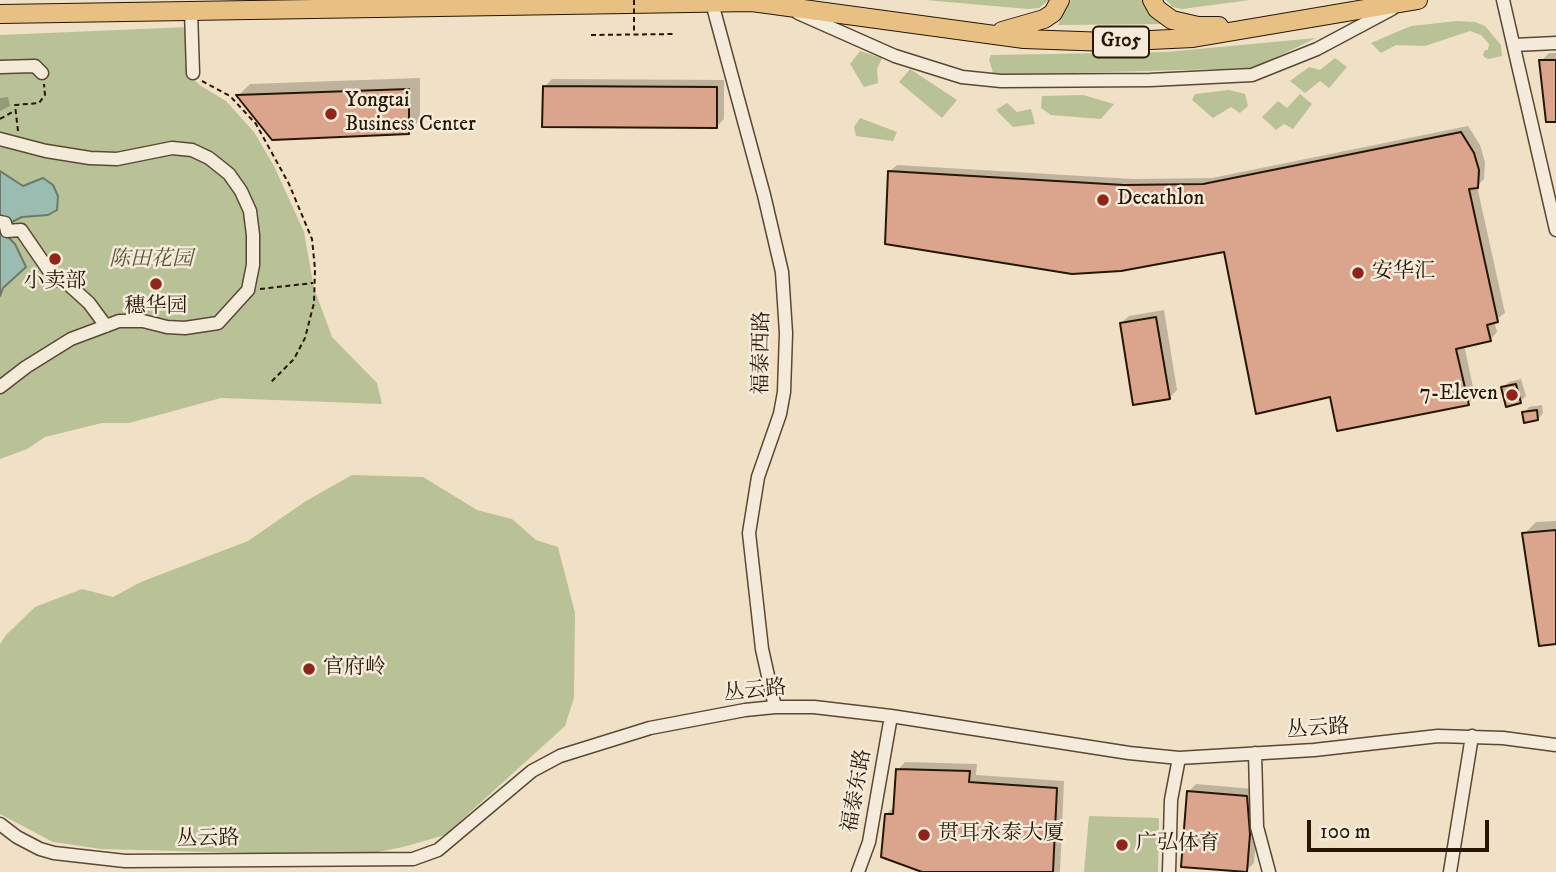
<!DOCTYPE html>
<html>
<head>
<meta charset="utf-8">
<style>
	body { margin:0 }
	#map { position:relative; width:1556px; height:872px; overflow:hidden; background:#f0e0c6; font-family:"IM FELL DW Pica",serif }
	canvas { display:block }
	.scale { position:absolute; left:1307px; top:820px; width:182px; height:32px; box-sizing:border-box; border:4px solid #271603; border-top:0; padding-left:9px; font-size:21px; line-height:24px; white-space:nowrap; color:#271603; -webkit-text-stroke:5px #f5ebda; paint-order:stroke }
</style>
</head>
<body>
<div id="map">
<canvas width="1556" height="872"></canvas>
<div class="scale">100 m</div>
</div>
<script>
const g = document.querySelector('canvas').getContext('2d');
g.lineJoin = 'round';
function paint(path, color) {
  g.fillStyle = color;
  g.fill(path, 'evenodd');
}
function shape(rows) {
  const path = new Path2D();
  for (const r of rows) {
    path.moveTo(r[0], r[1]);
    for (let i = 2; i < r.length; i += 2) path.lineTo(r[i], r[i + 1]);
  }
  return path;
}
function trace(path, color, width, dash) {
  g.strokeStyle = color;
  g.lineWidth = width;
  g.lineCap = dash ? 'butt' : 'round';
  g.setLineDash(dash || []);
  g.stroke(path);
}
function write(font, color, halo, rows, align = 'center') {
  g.font = font + ' "IM FELL DW Pica","Noto Serif SC",serif';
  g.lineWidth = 5;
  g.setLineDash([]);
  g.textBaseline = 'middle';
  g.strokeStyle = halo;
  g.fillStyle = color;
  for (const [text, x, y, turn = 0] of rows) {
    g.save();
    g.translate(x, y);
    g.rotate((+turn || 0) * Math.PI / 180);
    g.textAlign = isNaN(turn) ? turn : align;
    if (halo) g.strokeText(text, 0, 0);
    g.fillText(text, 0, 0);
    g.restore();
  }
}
paint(shape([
	[925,0,1049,0,1039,8,1028,9],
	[1071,0,1147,0,1164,24,1058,25],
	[1166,0,1250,0,1182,9,1173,7],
	[1457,21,1475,22,1485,26,1501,45,1502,56,1488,59,1484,57,1483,54,1485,50,1488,50,1489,44,1481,35,1470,31,1425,46,1396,45,1381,53,1371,43,1411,26],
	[188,27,191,77,201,86,226,101,254,132,274,166,304,232,314,288,332,337,377,383,382,404,221,398,129,423,102,423,45,437,27,449,0,459,0,35],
	[1316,38,1254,68,1001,75,993,73,989,59,991,55,1166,52],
	[860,51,882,58,877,69,878,83,864,87,850,64],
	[1335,58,1347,67,1329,88,1320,81,1305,93,1290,81,1309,67,1320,70],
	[910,69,957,100,942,118,899,82],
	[1229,90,1245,94,1248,106,1240,113,1231,107,1213,118,1192,100,1195,94],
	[1300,94,1312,104,1293,129,1284,124,1276,130,1262,117,1278,101,1287,108],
	[1083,95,1114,104,1101,119,1051,115,1041,108,1042,96],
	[1007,103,1017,112,1031,109,1035,124,1013,127,996,110],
	[860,118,897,132,893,141,856,136,854,127],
	[352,475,423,477,477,510,512,519,536,540,558,547,575,613,574,698,565,726,445,835,403,847,358,856,101,849,53,842,0,814,0,644,6,635,35,607,82,589,113,597,141,582,248,541,306,501],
	[1089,816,1159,818,1158,872,1084,872]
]), '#b8c296');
const water = shape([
	[0,171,23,186,43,178,53,185,58,196,57,210,48,215,22,217,12,222,5,229,9,238,15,244,26,267,3,288,0,296,0,171]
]);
paint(water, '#9bbdb1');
trace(water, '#6d7a6b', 2);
paint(shape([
	[1549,53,1556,53,1556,121,1541,61],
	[420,78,420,120,408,132,273,138,239,95,250,84],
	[552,79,724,80,724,119,716,127,544,87],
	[8,97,10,106,0,111,0,98],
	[1468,126,1480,145,1485,162,1484,179,1477,186,1505,313,1494,321,1497,332,1490,340,1464,345,1475,396,1468,403,1331,395,1225,250,889,172,897,165,1133,179,1212,178],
	[1164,310,1177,390,1169,398,1121,323,1129,316],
	[1521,379,1526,396,1520,402,1503,387,1509,382],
	[1542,405,1543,413,1538,419,1524,413,1529,407],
	[1556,521,1556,642,1524,534,1536,522],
	[905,762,977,764,976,775,1064,781,1060,872,927,872,886,814,895,806,898,770],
	[1196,784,1254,789,1257,825,1254,863,1246,871,1189,791]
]), '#0003');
const building = shape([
	[1539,60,1556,60,1556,122,1546,122,1539,60],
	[543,86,717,87,717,128,542,127,543,86],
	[409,89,409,134,272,140,236,95,409,89],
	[1461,132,1474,153,1479,170,1478,188,1469,189,1498,322,1487,325,1491,341,1456,349,1469,405,1337,431,1330,397,1256,414,1224,252,1121,271,1072,274,885,244,888,171,1124,185,1203,184,1461,132],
	[1156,317,1170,399,1133,405,1120,323,1156,317],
	[1516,384,1521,403,1506,407,1501,387,1516,384],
	[1537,410,1538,420,1524,423,1522,412,1537,410],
	[1556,530,1556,644,1539,646,1522,533,1556,530],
	[896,769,970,771,969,782,1057,788,1053,872,922,872,881,857,885,814,893,814,896,769],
	[1187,791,1247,796,1250,834,1247,872,1181,867,1187,791]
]);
paint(building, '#dba48c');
trace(building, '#271603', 2);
const minor = shape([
	[1503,0,1556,230],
	[712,3,764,195,782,272,786,333,784,392,780,414,758,477,749,533,762,649,775,707],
	[191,11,193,73],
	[798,13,895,56,962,77,1001,81,1150,80,1252,75,1317,49,1392,9],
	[1514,45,1556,43],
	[0,67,35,66,42,73],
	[0,139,46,151,90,158,117,159,172,148,192,150,209,158,229,174,241,191,250,211,253,235,253,265,248,290,218,323,185,328,167,327,143,321,119,321,71,339,26,367,0,387],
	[0,222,5,223,7,231,21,230,54,278,68,284,89,303,106,326],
	[1255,753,1257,827,1269,872],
	[0,824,17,837,40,849,54,853,125,861,413,859,438,850,532,771,560,756,650,728,745,710,775,707,814,707,891,716,1129,753,1179,758,1314,750,1438,736,1503,738,1556,745],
	[858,872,869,842,891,716],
	[1169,872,1171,800,1179,758],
	[1450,872,1472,736]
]);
const highway = shape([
	[1152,0,1157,9,1172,20,1198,26,1219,26],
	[0,14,752,2,1024,39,1108,42,1193,38,1418,0],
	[1002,31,1044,19,1053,13,1060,0]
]);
trace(minor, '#594834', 15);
trace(highway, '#271603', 20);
trace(shape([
	[591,35,676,34],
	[202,81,230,96,256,124,289,184,312,239,315,269,314,303,305,338,294,359,271,382],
	[0,119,14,111],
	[18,131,15,105,39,103,45,95,44,84],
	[260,289,313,283]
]), '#271603', 2, [5, 3.5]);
trace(minor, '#f5ebda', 12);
trace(highway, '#e8c083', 18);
trace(shape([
	[634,0,634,34]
]), '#271603', 2, [5, 3.5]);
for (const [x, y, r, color] of [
	[331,114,7,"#8f2418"],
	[1103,200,7,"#8f2418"],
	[55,259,7,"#8f2418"],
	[1358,273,7,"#8f2418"],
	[156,284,7,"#8f2418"],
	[1512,395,7,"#8f2418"],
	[309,669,7,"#8f2418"],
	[924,835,7,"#8f2418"],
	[1122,845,7,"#8f2418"]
]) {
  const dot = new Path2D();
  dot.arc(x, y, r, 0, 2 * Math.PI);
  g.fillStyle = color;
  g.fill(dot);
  trace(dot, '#f5ebda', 2.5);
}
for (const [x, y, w] of [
	[1121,42,56]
]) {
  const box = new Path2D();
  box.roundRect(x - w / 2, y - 15.5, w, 31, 5);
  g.fillStyle = '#f5ebda';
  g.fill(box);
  trace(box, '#271603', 2);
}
write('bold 19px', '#271603', null, [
	["G105",1121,42]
]);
write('21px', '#271603', '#f5ebda', [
	["Yongtai",345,102],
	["Business Center",345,126],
	["Decathlon",1117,200],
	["安华汇",1372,273],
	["小卖部",55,283,"center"],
	["穗华园",156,308,"center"],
	["7-Eleven",1498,395,"right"],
	["官府岭",323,669],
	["贯耳永泰大厦",938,835],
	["广弘体育",1136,845]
], 'left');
write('italic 21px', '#5a5236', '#f5ebda', [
	["陈田花园",151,261]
]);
write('21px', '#271603', '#f5ebda', [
	["福泰西路",763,353,-89],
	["丛云路",755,692,-6],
	["丛云路",1318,730,-4],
	["福泰东路",858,791,-80],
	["丛云路",208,840,-1]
]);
</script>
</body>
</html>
